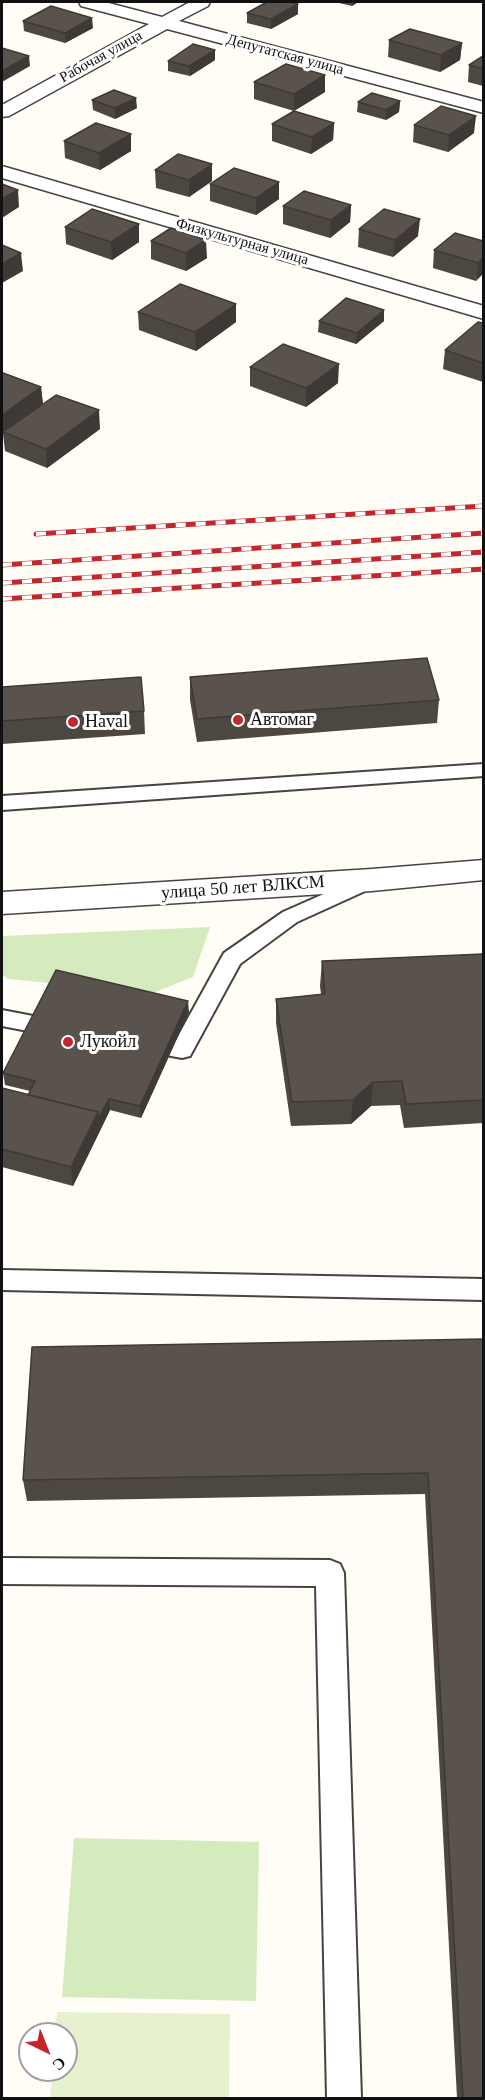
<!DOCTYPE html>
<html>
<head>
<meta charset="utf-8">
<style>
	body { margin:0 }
	#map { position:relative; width:485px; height:2100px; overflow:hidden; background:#fffdf5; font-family:"Times New Roman",serif }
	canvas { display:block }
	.frame { position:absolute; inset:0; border:3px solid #111; pointer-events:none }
	.north { position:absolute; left:18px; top:2022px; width:60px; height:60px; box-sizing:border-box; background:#fff; border:2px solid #a0a0a0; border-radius:50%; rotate:137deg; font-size:16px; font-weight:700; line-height:24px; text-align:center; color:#111 }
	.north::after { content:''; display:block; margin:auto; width:21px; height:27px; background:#c4262e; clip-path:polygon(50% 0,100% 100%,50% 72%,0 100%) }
</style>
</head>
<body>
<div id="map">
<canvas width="485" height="2100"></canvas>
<div class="frame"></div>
<div class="north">С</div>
</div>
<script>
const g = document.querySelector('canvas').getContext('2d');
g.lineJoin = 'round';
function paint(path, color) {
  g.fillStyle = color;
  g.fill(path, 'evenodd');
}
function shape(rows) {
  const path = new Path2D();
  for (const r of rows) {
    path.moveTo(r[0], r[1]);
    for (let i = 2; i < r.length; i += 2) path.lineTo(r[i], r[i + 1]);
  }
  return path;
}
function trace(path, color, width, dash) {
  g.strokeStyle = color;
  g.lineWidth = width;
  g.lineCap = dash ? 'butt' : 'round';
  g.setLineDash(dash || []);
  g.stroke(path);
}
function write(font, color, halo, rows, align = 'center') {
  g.font = font + ' "Times New Roman",serif';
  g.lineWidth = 6;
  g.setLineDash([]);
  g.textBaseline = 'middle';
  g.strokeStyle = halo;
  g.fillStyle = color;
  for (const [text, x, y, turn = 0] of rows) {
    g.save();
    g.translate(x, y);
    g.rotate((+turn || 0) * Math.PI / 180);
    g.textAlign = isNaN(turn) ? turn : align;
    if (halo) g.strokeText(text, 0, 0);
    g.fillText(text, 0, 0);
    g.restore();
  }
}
paint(shape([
	[210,927,193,977,153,993,8,979,2,975,2,936],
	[74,1838,259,1842,256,2001,62,1997]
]), '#d5ebbd');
paint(shape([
	[57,2012,230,2014,229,2098,50,2098,53,2070,66,2070,66,2034,55,2034]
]), '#e6f2cf');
const service = shape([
	[484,764,484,776,2,810,2,796,484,764],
	[369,874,376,876,379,881,376,886,297,922,240,964,190,1056,182,1058,134,1049,131,1043,134,1037,142,1035,176,1040,224,953,283,912,369,874],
	[2,1010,59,1021,67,1023,70,1029,67,1035,59,1037,2,1026,2,1010],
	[2,1270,484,1279,484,1300,2,1290,2,1270],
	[2,1558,330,1560,340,1564,344,1573,361,2098,327,2098,316,1586,2,1584,2,1558]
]);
const minor = shape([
	[79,2,105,2,162,17,190,2,210,2,208,6,179,21,484,102,484,113,167,29,9,116,2,117,2,105,149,24,81,6,79,2],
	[2,166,484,306,484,319,2,178,2,166]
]);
const tertiary = shape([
	[484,860,484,880,372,891,2,914,2,892,372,869,484,860]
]);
trace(service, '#444', 4);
trace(minor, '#444', 3);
trace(tertiary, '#444', 3);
paint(service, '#fff');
paint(minor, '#fff');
paint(tertiary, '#fff');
const rail = shape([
	[36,534,484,506],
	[2,565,484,533],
	[2,583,484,552],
	[2,599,484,569]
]);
trace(rail, '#c4262e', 5);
trace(rail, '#fff', 4, [10]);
paint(shape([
	[335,2,358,2,352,6],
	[298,4,298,14,271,29,247,23,247,13],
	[23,21,93,28,65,43,24,31],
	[389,40,462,43,460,60,440,72,388,57],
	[483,56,483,86,468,82,469,65],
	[215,60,190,76,168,71,168,61],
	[254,82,325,92,294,111,254,99],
	[92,100,137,108,115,119,93,110],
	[400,101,399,112,386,120,357,112,358,102],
	[334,123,333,140,311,154,272,141,272,124],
	[414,125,474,133,448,152,413,142],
	[131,134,131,151,100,170,65,158,64,141],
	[155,170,212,181,189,197,156,188],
	[279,182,279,199,256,215,210,201,210,184],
	[351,205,350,222,330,238,283,224,283,206],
	[65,227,139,242,112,260,66,244],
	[359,229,418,236,393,257,358,247],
	[151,241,207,258,186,271,151,259],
	[483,241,476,281,433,268,434,250],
	[138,312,236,322,196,351,139,330],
	[319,321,384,321,356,344,318,332],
	[483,323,483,382,443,369,445,350],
	[250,367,338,383,306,407,250,386],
	[2,374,41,387,43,404,100,429,47,468,5,451,3,434,2,435],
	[190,677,439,700,437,723,197,742,190,700],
	[2,687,144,711,145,734,2,744],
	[483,954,483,1123,404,1128,400,1105,371,1106,351,1124,291,1126,276,1023,276,999,321,994,320,986,322,961],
	[189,1012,141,1118,110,1110,73,1186,2,1167,2,1088,28,1095,30,1091,5,1085,3,1073],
	[483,1339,483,2098,457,2098,425,1494,27,1501,23,1480]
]), '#4d4742');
paint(shape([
	[353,2,358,2,352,6],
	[298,4,298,14,271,29,271,19],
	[92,18,93,28,65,43,65,33],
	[462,43,460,60,440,72,441,55],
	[215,50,215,60,190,76,189,66],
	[29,56,30,66,2,82,2,71],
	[325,75,325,92,294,111,294,94],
	[136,98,137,108,115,119,115,108],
	[400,101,399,112,386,120,386,110],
	[476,116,474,133,448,152,449,135],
	[334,123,333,140,311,154,312,137],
	[131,134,131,151,100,170,99,153],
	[212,164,212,181,189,197,189,180],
	[279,182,279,199,256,215,256,198],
	[18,190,19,207,2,218,2,199],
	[351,205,350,222,330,238,331,220],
	[420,219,418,236,393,257,395,240],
	[139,224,139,242,112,260,111,242],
	[206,240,207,258,186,271,186,253],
	[21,253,23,271,2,283,2,264],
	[483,258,483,274,476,281,478,263],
	[236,304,236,322,196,351,195,332],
	[384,310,384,321,356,344,357,333],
	[339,364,338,383,306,407,306,388],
	[41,387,43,406,3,432,3,434,2,435,2,415],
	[99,410,100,429,47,468,46,449],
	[188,1001,189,1012,141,1118,140,1106],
	[373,1082,371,1106,351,1124,353,1100],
	[109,1099,110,1110,100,1131,98,1119],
	[98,1112,100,1131,73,1186,71,1167]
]), '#3f3936');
const building = shape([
	[267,2,290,2,298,4,271,19,247,13,267,2],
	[51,6,92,18,65,33,23,21,51,6],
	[410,29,462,43,441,55,389,40,410,29],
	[193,44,215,50,189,66,168,61,193,44],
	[2,48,29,56,2,71,2,48],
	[483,56,483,69,469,65,483,56],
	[286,64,325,75,294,94,254,82,286,64],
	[114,90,136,98,115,108,92,100,114,90],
	[372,93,400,101,386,110,358,102,372,93],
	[441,106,476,116,449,135,414,125,441,106],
	[294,111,334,123,312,137,272,124,294,111],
	[96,123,131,134,99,153,64,141,96,123],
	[178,154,212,164,189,180,155,170,178,154],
	[234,168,279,182,256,198,210,184,234,168],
	[2,184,18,190,2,199,2,184],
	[304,191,351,205,331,220,283,206,304,191],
	[92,209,139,224,111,242,65,227,92,209],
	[384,209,420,219,395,240,359,229,384,209],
	[171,228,206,240,186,253,151,241,171,228],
	[455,233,483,241,483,258,478,263,434,250,455,233],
	[2,245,21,253,2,264,2,245],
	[180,284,236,304,195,332,138,312,180,284],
	[346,298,384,310,357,333,319,321,346,298],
	[478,322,483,323,483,363,445,350,478,322],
	[283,344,339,364,306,388,250,367,283,344],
	[3,373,41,387,2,415,2,374,3,373],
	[56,395,99,410,46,449,3,432,56,395],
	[427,658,439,700,197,719,190,677,427,658],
	[141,677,144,711,2,721,2,687,141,677],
	[483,954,483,1100,406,1104,402,1081,373,1082,353,1100,292,1102,276,999,325,994,322,961,483,954],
	[56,970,188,1001,140,1106,109,1099,98,1119,98,1112,28,1095,35,1081,3,1073,56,970],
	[2,1088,98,1112,71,1167,2,1149,2,1088],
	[483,1339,483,2098,463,2098,428,1473,23,1480,32,1347,483,1339]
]);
paint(building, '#5a524d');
trace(building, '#3f3936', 1.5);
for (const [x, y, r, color] of [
	[238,720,6,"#c4262e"],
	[73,722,6,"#c4262e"],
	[68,1042,6,"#c4262e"]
]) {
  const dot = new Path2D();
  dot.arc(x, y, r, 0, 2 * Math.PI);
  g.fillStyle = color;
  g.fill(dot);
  trace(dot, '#fff', 2);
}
write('15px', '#111', '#fff', [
	["Депутатская улица",285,55,15],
	["Рабочая улица",101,57,-29],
	["Физкультурная улица",242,242,16]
]);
write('18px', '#111', '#fff', [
	["Автомаг",250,720],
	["Haval",85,722],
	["Лукойл",80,1042]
], 'left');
write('18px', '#111', '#fff', [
	["улица 50 лет ВЛКСМ",243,888,-4]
]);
</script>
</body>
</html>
